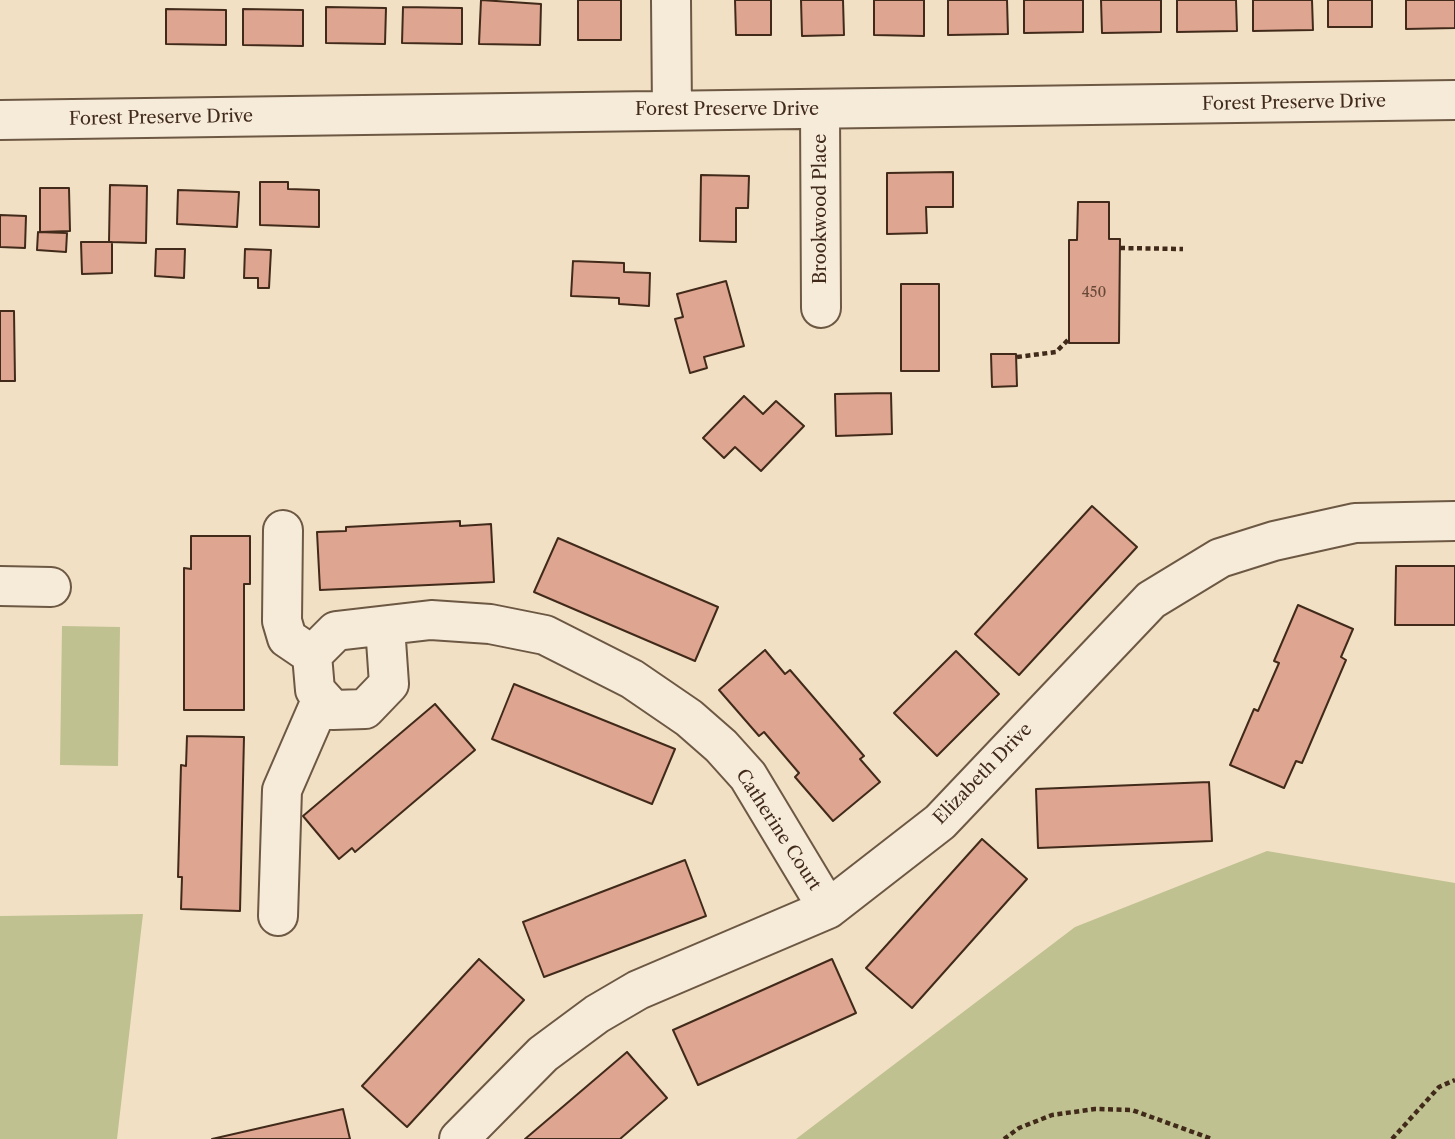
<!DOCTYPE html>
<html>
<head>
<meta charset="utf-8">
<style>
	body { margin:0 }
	canvas { display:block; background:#f1e0c4 }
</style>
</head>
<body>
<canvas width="1455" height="1139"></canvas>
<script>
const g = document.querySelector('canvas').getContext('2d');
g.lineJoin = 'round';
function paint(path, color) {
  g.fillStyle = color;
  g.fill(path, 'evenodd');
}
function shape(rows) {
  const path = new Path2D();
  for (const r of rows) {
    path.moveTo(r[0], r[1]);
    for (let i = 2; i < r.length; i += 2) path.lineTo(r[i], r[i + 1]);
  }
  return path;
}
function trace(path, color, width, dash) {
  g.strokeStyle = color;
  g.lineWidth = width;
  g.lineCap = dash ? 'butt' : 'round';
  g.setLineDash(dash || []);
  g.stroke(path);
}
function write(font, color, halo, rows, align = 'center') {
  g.font = font + ' "Libre Caslon Text",serif';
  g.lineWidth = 7;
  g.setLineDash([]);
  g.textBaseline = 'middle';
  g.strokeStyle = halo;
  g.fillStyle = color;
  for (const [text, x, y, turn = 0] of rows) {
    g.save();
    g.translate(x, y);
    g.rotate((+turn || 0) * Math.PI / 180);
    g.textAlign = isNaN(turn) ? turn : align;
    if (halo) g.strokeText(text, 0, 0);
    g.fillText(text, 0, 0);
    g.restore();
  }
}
paint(shape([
	[62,626,120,627,118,766,60,765],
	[1267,851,1455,883,1455,1139,796,1139,1075,927],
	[143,914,117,1139,0,1139,0,916]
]), '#c0c190');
const building = shape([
	[481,0,541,4,540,45,479,44,481,0],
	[578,0,621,0,621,40,578,40,578,0],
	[735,0,771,0,771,35,736,35,735,0],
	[801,0,843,0,844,35,802,36,801,0],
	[874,0,924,0,924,36,874,35,874,0],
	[948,0,1007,0,1008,34,948,35,948,0],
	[1024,0,1083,0,1083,32,1024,33,1024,0],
	[1101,0,1161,0,1161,32,1102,33,1101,0],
	[1177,0,1236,0,1237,31,1177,32,1177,0],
	[1253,0,1312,0,1313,30,1253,31,1253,0],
	[1328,0,1372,0,1372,27,1328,27,1328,0],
	[1406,0,1455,0,1455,28,1406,29,1406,0],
	[326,7,386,8,385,44,326,43,326,7],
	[403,7,462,8,462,44,402,43,403,7],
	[166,9,226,10,226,45,166,44,166,9],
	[243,9,303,10,303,46,243,45,243,9],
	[953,172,953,207,926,207,927,233,887,234,887,173,953,172],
	[701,175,749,176,748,208,736,208,736,242,700,241,701,175],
	[260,182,288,182,288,189,319,190,319,227,260,225,260,182],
	[110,185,147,186,146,243,109,242,110,185],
	[40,188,69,188,70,231,40,232,40,188],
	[178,190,239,192,237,227,177,224,178,190],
	[1078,202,1109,202,1109,239,1120,239,1119,343,1069,343,1069,240,1077,240,1078,202],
	[0,215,26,216,25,248,0,247,0,215],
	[38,232,67,233,66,252,37,250,38,232],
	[81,242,112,242,112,273,82,274,81,242],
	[156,249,185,249,184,278,155,276,156,249],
	[245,249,271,250,269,288,258,288,258,278,244,278,245,249],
	[573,261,624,263,624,272,650,273,649,306,619,304,619,298,571,296,573,261],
	[726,281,744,346,704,357,707,368,690,373,675,319,683,317,677,294,726,281],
	[901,284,939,284,939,371,901,371,901,284],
	[0,311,14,311,15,381,0,381,0,311],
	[991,354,1016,354,1017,386,992,387,991,354],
	[891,393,892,434,836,436,835,394,891,393],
	[744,396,763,414,776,401,804,426,761,471,735,447,724,458,703,438,744,396],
	[1092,506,1137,547,1019,675,975,634,1092,506],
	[460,521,460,526,491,524,494,582,320,590,317,532,346,531,346,527,460,521],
	[191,536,250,536,250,584,244,584,244,710,184,710,184,568,191,569,191,536],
	[558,538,718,607,695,661,534,592,558,538],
	[1396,566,1455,566,1455,625,1395,625,1396,566],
	[1298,605,1353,629,1341,657,1346,660,1302,763,1296,761,1284,788,1230,765,1254,709,1258,711,1279,663,1274,661,1298,605],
	[765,650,785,674,790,670,864,756,860,759,880,782,833,821,795,777,799,773,764,732,759,736,719,690,765,650],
	[956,651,999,694,937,756,894,713,956,651],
	[514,684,675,749,652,804,492,739,514,684],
	[435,704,475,750,355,852,352,848,339,859,303,816,435,704],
	[187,736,244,737,240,911,181,909,182,877,178,877,181,765,186,766,187,736],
	[1209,782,1212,841,1038,848,1036,789,1209,782],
	[982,839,1027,879,912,1008,866,968,982,839],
	[685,860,706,916,544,977,523,922,685,860],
	[479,959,524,1000,407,1127,362,1086,479,959],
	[832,959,856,1013,698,1085,673,1030,832,959],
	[627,1052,667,1098,620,1139,525,1139,627,1052],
	[343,1109,350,1139,212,1139,343,1109]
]);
paint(building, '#dea591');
trace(building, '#412a1a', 2);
const minor = shape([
	[671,0,672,110],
	[820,110,821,308],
	[0,120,1455,100],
	[283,530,282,621,287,638,312,655],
	[0,586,51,587],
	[385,626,389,684,365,709,333,710,315,690,312,655,336,631,431,620,490,624,545,635,632,679,689,718,721,746,748,776,828,909],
	[278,916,282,790,322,698],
	[459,1139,543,1054,597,1014,638,990,828,909,940,822,1151,600,1220,558,1274,541,1355,523,1455,521]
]);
trace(minor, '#6d5844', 42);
trace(shape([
	[1120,248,1183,249],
	[1017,357,1056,352,1069,339],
	[1004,1139,1019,1128,1052,1115,1095,1109,1132,1110,1212,1139],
	[1392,1139,1439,1087,1455,1080]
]), '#412a1a', 4.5, [5, 3.5]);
trace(minor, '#f6ebd9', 38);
write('14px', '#684938', null, [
	["450",1094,293]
]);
write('18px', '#412a1a', '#f6ebd9', [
	["Forest Preserve Drive",1294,103,-1],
	["Forest Preserve Drive",727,110],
	["Forest Preserve Drive",161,118,-1],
	["Brookwood Place",821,209,-90],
	["Elizabeth Drive",983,774,-46],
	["Catherine Court",778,830,57]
]);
</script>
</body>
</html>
